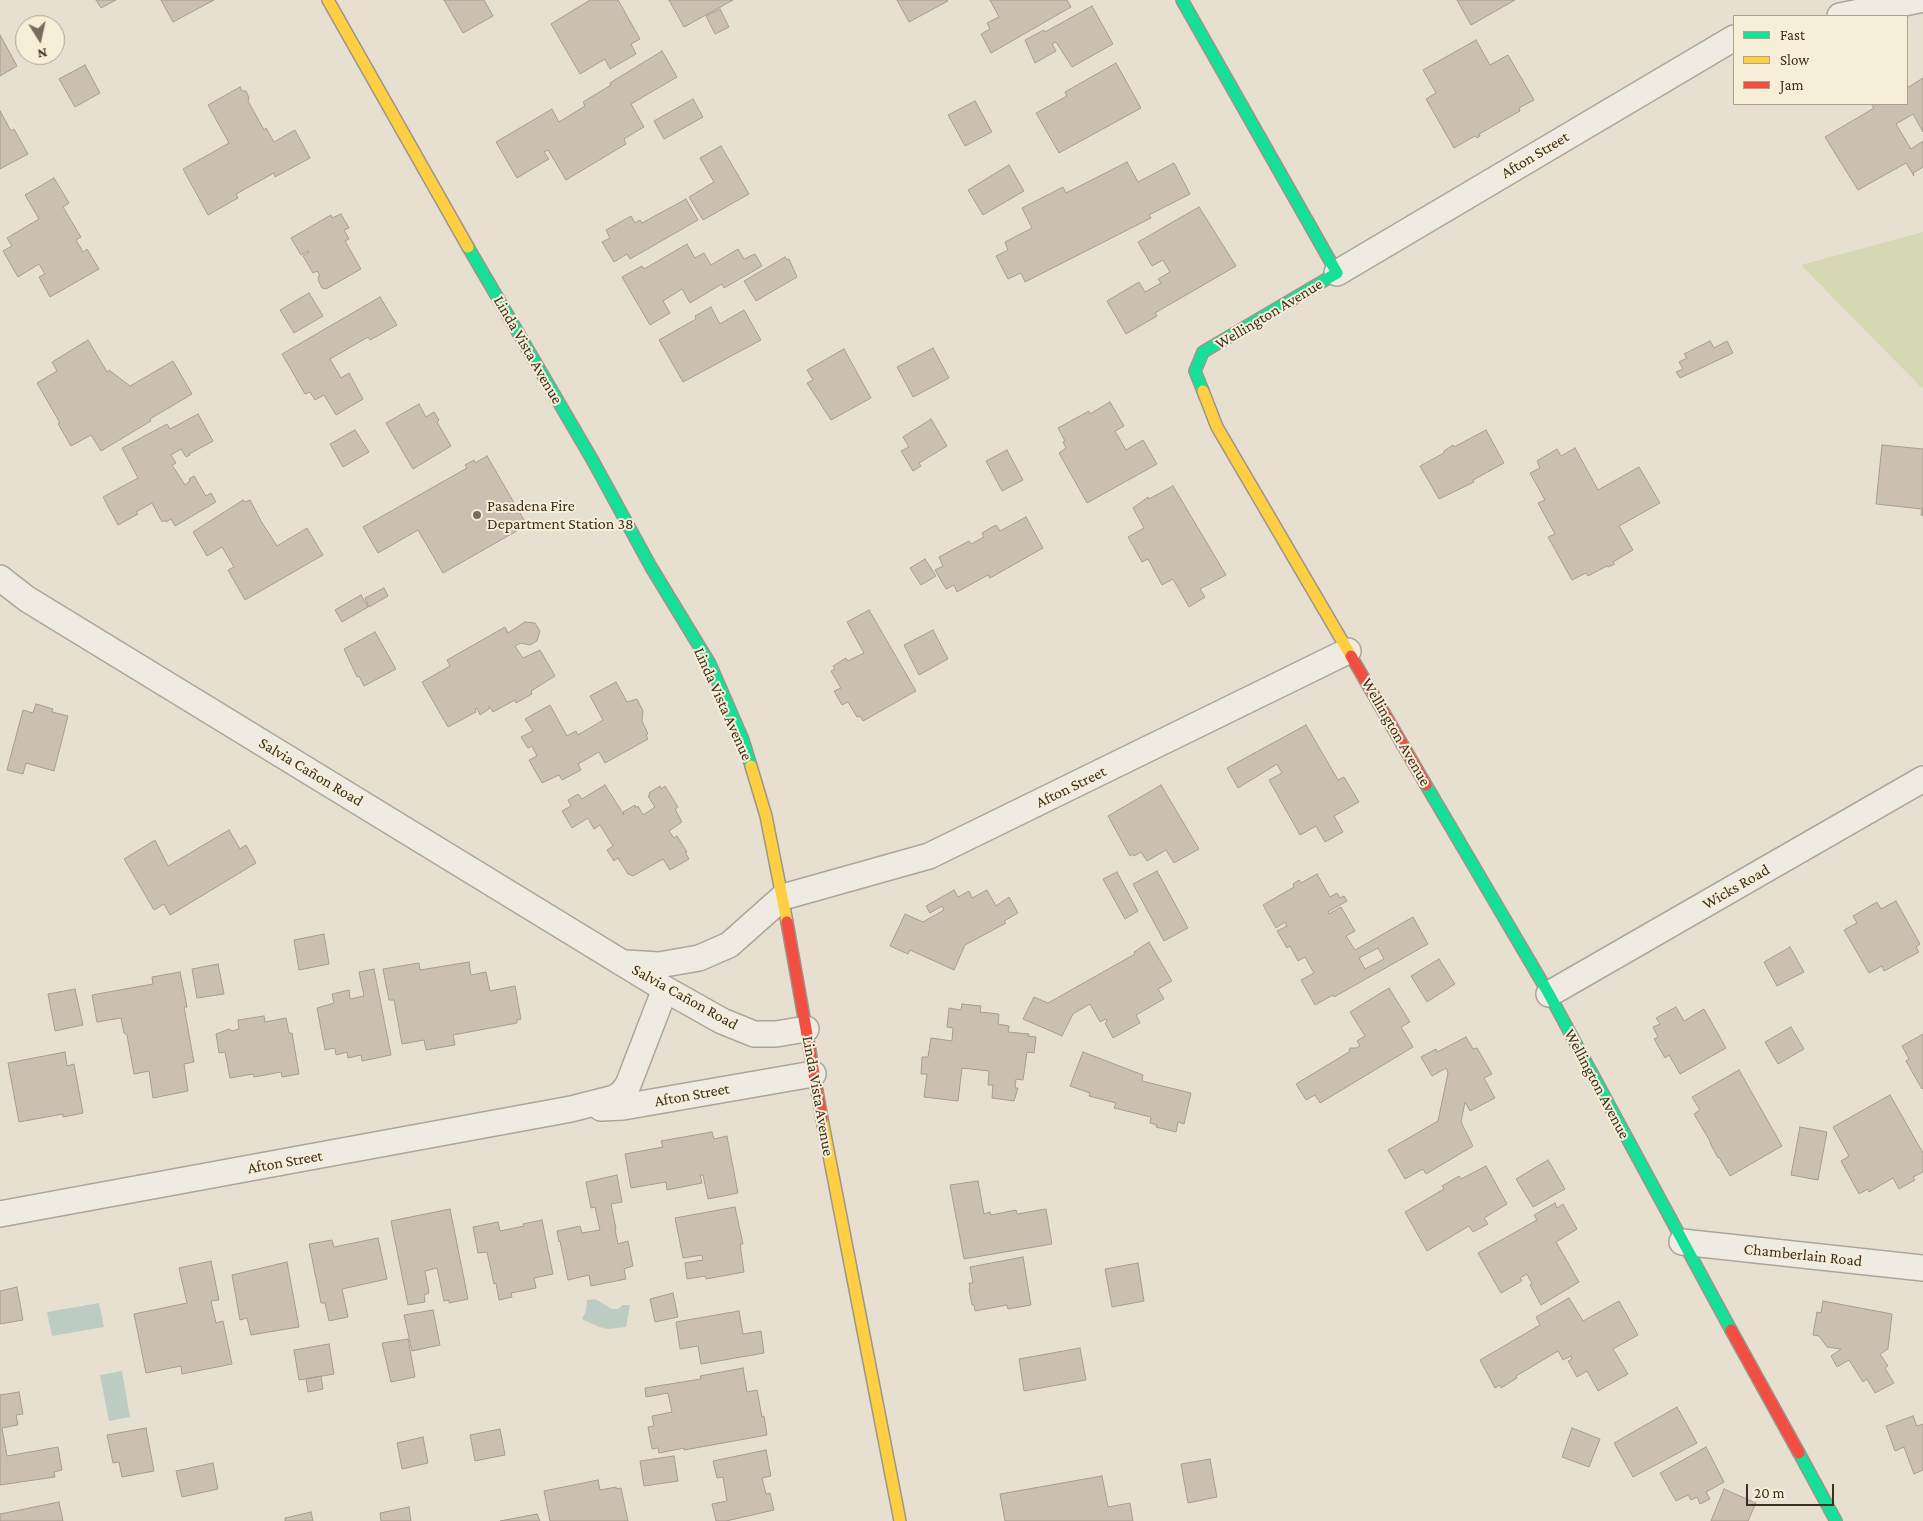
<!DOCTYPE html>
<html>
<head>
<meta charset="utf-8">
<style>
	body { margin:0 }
	#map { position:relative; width:1923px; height:1521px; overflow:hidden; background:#e7e0d1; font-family:"Crimson Pro",serif }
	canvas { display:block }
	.legend { position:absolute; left:1733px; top:15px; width:175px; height:90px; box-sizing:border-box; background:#f7eed8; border:1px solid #ada18e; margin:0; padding:6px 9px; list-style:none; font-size:15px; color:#3d2e20 }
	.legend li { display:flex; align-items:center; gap:10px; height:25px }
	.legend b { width:25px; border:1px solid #ada18e }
	.north { position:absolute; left:15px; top:15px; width:50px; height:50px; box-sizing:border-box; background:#f7eed8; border:1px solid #ada18e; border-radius:50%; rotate:170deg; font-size:14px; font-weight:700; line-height:20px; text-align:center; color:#3d2e20 }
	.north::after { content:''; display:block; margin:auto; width:18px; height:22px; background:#786c5e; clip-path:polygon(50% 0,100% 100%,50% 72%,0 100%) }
	.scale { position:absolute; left:1746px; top:1484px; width:88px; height:22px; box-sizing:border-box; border:2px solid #3d2e20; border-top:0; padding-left:6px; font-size:15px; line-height:18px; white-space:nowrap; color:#3d2e20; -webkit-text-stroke:4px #f7eed8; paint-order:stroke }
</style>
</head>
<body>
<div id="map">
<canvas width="1923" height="1521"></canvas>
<ul class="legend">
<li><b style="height:6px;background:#16e098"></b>Fast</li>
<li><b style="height:6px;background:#ffcf43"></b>Slow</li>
<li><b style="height:6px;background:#f24e42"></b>Jam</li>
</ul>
<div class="north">N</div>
<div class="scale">20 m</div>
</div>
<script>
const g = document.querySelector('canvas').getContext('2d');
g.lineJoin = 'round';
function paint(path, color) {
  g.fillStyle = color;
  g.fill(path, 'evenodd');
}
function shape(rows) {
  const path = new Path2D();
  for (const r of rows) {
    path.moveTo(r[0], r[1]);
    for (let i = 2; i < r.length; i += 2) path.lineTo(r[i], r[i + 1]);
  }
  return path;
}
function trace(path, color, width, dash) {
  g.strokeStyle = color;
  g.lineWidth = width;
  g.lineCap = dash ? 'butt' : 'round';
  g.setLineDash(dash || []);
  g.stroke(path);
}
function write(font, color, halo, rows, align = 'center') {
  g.font = font + ' "Crimson Pro",serif';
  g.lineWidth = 4;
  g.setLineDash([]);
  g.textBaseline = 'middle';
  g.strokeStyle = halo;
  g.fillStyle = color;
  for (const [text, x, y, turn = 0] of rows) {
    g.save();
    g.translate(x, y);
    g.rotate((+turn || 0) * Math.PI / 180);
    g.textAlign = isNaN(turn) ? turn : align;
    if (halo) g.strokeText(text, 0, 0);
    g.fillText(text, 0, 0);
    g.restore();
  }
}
paint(shape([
	[1923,232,1923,389,1801,265]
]), '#d6d7b3');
paint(shape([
	[595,1299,612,1309,618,1309,623,1305,630,1305,626,1327,608,1329,599,1327,582,1319,586,1311,587,1300],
	[99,1303,104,1327,52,1336,47,1312],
	[122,1371,130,1417,109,1421,100,1375]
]), '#bcccc2');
const building = shape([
	[96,0,116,0,101,8,96,0],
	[161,0,214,0,173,22,161,0],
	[444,0,484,0,493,16,463,33,444,0],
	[590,0,618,0,640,39,631,44,636,54,610,69,605,59,580,74,551,24,590,0],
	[669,0,733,0,684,27,669,0],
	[897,0,947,0,948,1,909,22,897,0],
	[990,0,1067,0,1071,7,991,53,981,34,990,29,987,23,999,17,990,0],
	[1457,0,1515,0,1471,25,1457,0],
	[1092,6,1113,44,1072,67,1056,42,1052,44,1056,51,1035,63,1025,40,1044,30,1045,32,1092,6],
	[720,9,729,27,715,34,706,16,720,9],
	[0,35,17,66,0,76,0,35],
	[1476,40,1490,65,1508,55,1534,100,1519,108,1520,111,1479,134,1480,136,1477,138,1475,136,1454,148,1426,99,1436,93,1423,70,1476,40],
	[662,51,677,77,631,104,644,127,624,139,626,144,566,180,548,150,544,152,549,159,517,178,496,142,552,109,559,122,585,106,583,102,611,85,610,83,662,51],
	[1116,63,1141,108,1059,153,1036,113,1067,96,1065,92,1116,63],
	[85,65,100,93,75,107,59,79,85,65],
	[1923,78,1923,132,1913,114,1896,124,1911,149,1923,141,1923,167,1913,173,1914,176,1906,163,1858,190,1825,137,1874,108,1871,104,1907,104,1907,88,1923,78],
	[240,87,242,91,246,91,249,98,248,101,264,130,266,128,274,142,295,130,310,158,275,177,274,173,236,194,238,198,208,215,183,169,229,143,208,105,240,87],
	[693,99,703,117,664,139,654,121,693,99],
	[975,101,992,132,965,146,948,115,975,101],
	[0,111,11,131,14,129,28,154,0,169,0,111],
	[721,146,749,194,703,220,689,197,714,182,700,158,721,146],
	[1127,162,1138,182,1174,163,1190,194,1149,215,1151,218,1025,282,1021,273,1008,279,996,256,1008,250,1005,242,1032,228,1022,208,1063,187,1066,193,1127,162],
	[1009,165,1024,191,983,215,968,190,1009,165],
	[54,178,69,203,63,207,81,237,76,240,83,252,87,249,99,269,50,297,39,277,45,274,39,264,18,277,3,251,12,246,7,238,39,219,25,195,54,178],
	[686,199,698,220,630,259,627,254,614,262,602,242,610,238,606,230,631,216,635,223,640,220,642,223,686,199],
	[1199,207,1236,266,1155,313,1157,316,1126,334,1107,301,1139,282,1145,292,1161,283,1158,279,1170,272,1163,260,1152,266,1138,242,1199,207],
	[341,214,349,228,344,230,349,239,345,241,361,269,326,289,322,288,319,282,318,277,320,276,317,271,313,273,303,256,309,252,308,251,301,255,291,238,331,215,332,218,341,214],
	[687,244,695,258,704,253,711,265,738,249,744,259,755,254,762,266,724,288,722,284,690,303,682,289,663,301,670,313,650,325,622,277,642,266,644,269,687,244],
	[785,257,787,260,789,259,797,277,756,301,744,281,785,257],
	[309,293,323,316,294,333,280,310,309,293],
	[380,297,397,325,370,340,368,337,330,359,341,378,349,373,363,399,336,415,324,395,315,400,310,392,305,394,282,354,380,297],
	[711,307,720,324,744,310,761,340,683,382,659,340,696,319,695,316,711,307],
	[88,340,107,372,109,370,130,386,173,361,192,394,150,419,151,421,101,451,91,435,71,446,58,424,60,423,37,383,57,371,52,362,88,340],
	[1710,341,1714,348,1727,341,1733,353,1680,378,1676,372,1683,369,1679,362,1687,358,1684,354,1710,341],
	[933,348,949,378,913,397,897,367,933,348],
	[844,349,871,398,831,420,807,383,813,380,807,370,844,349],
	[1110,402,1124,426,1115,431,1126,450,1143,440,1157,464,1087,503,1059,453,1066,448,1063,442,1065,441,1058,428,1089,411,1090,414,1110,402],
	[419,404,426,417,434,412,439,420,437,422,451,446,413,469,386,423,419,404],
	[198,414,213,441,189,454,190,455,186,457,181,449,171,455,176,463,172,465,185,485,190,481,189,479,194,476,206,496,211,493,216,502,175,526,171,519,166,522,165,520,162,522,152,503,136,512,138,514,118,525,103,497,138,478,122,448,167,424,170,429,198,414],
	[931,419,947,446,919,463,921,466,913,471,901,451,909,447,903,437,931,419],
	[355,430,369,452,343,467,330,444,355,430],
	[1486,430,1504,463,1473,480,1474,482,1439,499,1420,466,1444,453,1444,451,1453,445,1454,447,1486,430],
	[1882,445,1923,449,1923,516,1921,515,1922,509,1876,504,1882,445],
	[1575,448,1598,490,1639,467,1660,503,1619,526,1633,550,1613,562,1615,564,1608,567,1607,566,1588,576,1586,573,1572,580,1548,537,1555,534,1538,503,1545,500,1530,473,1540,468,1537,461,1557,449,1561,456,1575,448],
	[1007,450,1023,480,1002,491,986,461,1007,450],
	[487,456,527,525,443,573,418,530,378,553,363,527,467,468,465,465,474,460,475,463,487,456],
	[1173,486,1226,575,1200,589,1205,597,1189,607,1173,579,1162,585,1148,559,1142,562,1128,537,1144,528,1133,508,1148,497,1149,499,1173,486],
	[243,500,245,502,250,500,261,521,277,546,307,528,323,555,245,600,228,570,234,567,222,547,207,556,193,532,243,500],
	[1026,517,1043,548,990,578,988,575,957,592,954,585,946,589,935,570,943,566,939,557,969,541,971,544,984,537,982,533,996,525,1000,531,1026,517],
	[925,559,936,576,921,585,910,568,925,559],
	[384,588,388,596,369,607,365,598,384,588],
	[361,595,368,607,342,622,335,610,361,595],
	[869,610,916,691,863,721,860,716,857,717,848,702,842,705,834,691,841,688,831,671,835,669,833,666,846,658,848,661,864,653,847,622,869,610],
	[525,622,535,623,540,631,537,641,530,645,521,643,515,646,523,658,540,650,555,676,531,691,532,694,516,703,515,700,493,712,489,706,489,709,480,715,477,708,475,709,476,712,448,727,422,682,450,666,447,660,505,627,508,633,525,622],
	[933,630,948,659,919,675,904,645,933,630],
	[375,632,396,669,364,686,359,676,357,677,344,649,375,632],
	[616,682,627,702,637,699,643,711,642,721,648,734,646,735,648,739,605,763,599,752,578,764,581,770,562,780,559,775,542,783,529,760,537,756,532,746,528,748,521,737,533,731,525,719,550,705,567,736,576,731,578,735,603,720,590,696,616,682],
	[36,704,53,709,52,712,68,716,54,771,26,763,23,774,7,770,23,710,33,713,36,704],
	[1306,725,1338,780,1344,777,1359,802,1334,816,1343,832,1325,842,1316,826,1300,835,1269,780,1282,773,1277,764,1238,788,1227,768,1306,725],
	[605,785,624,815,623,812,635,805,636,808,638,806,643,815,655,807,648,796,650,795,649,793,660,786,661,789,665,786,678,807,675,809,682,822,669,831,674,838,677,836,687,852,685,852,689,859,670,870,663,859,633,876,628,874,618,858,614,861,607,850,613,846,600,825,594,829,588,818,572,828,562,811,571,806,568,800,578,794,582,799,605,785],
	[1161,785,1199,849,1174,863,1166,850,1147,861,1141,852,1134,856,1133,854,1130,856,1108,816,1161,785],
	[229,830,240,849,246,845,256,863,170,915,164,904,154,910,124,859,155,840,168,866,229,830],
	[1157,871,1188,928,1164,941,1133,884,1157,871],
	[1117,872,1138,911,1125,919,1103,879,1117,872],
	[1317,874,1330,897,1337,893,1340,898,1344,896,1347,901,1328,912,1329,914,1341,907,1355,931,1346,936,1355,950,1413,917,1428,944,1334,997,1333,995,1315,1005,1301,980,1314,973,1305,957,1298,961,1290,946,1287,948,1277,931,1287,926,1285,922,1276,928,1263,905,1294,887,1293,884,1299,880,1301,883,1317,874],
	[1378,948,1384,959,1365,969,1359,958,1378,948],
	[954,890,958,897,969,891,972,898,987,890,996,906,1009,897,1018,913,1004,921,1006,923,965,945,954,970,910,950,908,954,890,946,905,914,923,922,944,910,942,906,930,913,926,906,954,890],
	[1896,901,1920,944,1916,947,1919,952,1884,971,1882,966,1869,973,1844,930,1857,923,1853,916,1877,902,1881,909,1896,901],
	[324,934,329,964,299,970,294,940,324,934],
	[1149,942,1172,981,1158,989,1164,999,1136,1015,1140,1023,1113,1038,1105,1023,1107,1021,1106,1019,1100,1022,1090,1004,1073,1014,1062,1036,1023,1019,1034,997,1048,1003,1135,954,1134,952,1149,942],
	[1790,947,1804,972,1777,986,1764,962,1790,947],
	[1439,959,1455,984,1427,1002,1411,976,1439,959],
	[469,962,471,975,486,972,490,991,515,986,521,1019,517,1020,517,1023,453,1035,455,1045,426,1050,424,1040,402,1044,394,1000,389,1000,383,969,419,963,420,970,469,962],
	[218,964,224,994,197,998,192,969,218,964],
	[374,969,391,1055,362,1061,361,1055,348,1058,347,1052,336,1055,335,1048,325,1050,317,1008,334,1003,332,994,349,990,350,999,364,996,359,972,374,969],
	[180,972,187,1007,184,1007,194,1062,184,1064,188,1091,153,1098,149,1071,134,1074,127,1035,124,1033,121,1018,97,1022,92,995,153,984,152,977,180,972],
	[1389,988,1410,1022,1401,1027,1413,1047,1320,1103,1315,1095,1306,1100,1296,1084,1349,1052,1350,1048,1356,1048,1360,1046,1357,1041,1365,1036,1350,1012,1389,988],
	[75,989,83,1025,55,1031,48,994,75,989],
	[962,1004,981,1006,980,1012,999,1014,998,1024,1009,1026,1008,1032,1029,1034,1028,1036,1036,1037,1034,1053,1027,1052,1023,1080,1016,1079,1015,1088,1018,1088,1014,1101,992,1098,993,1085,988,1085,989,1071,962,1068,958,1101,924,1097,927,1074,921,1074,922,1057,928,1057,931,1038,952,1041,953,1028,947,1027,949,1008,961,1010,962,1004],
	[1676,1007,1684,1021,1704,1009,1726,1048,1680,1074,1669,1055,1665,1058,1654,1039,1658,1037,1653,1027,1660,1024,1656,1018,1676,1007],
	[264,1016,265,1022,286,1018,289,1033,292,1033,299,1074,282,1077,281,1072,254,1077,253,1074,230,1078,225,1052,219,1053,216,1034,229,1029,232,1031,239,1029,238,1020,264,1016],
	[1791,1027,1804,1049,1778,1064,1765,1042,1791,1027],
	[1923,1034,1923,1088,1922,1089,1906,1061,1909,1059,1902,1046,1923,1034],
	[1466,1037,1473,1049,1477,1048,1492,1074,1484,1078,1495,1098,1470,1111,1465,1102,1461,1122,1473,1146,1426,1174,1423,1169,1405,1179,1388,1150,1438,1121,1448,1073,1446,1068,1432,1076,1421,1057,1436,1049,1437,1052,1466,1037],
	[65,1052,67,1066,74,1064,83,1113,63,1117,63,1114,19,1122,8,1063,65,1052],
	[1083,1052,1143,1075,1142,1081,1191,1093,1184,1124,1178,1122,1176,1132,1156,1127,1157,1125,1150,1123,1151,1117,1114,1108,1116,1103,1089,1096,1090,1093,1070,1086,1083,1052],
	[1739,1070,1782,1146,1730,1176,1719,1157,1718,1158,1710,1143,1711,1143,1694,1114,1700,1110,1692,1097,1739,1070],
	[1890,1095,1923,1153,1923,1172,1913,1177,1915,1180,1899,1189,1893,1178,1869,1192,1868,1189,1859,1194,1841,1161,1849,1156,1833,1127,1890,1095],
	[1800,1127,1827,1132,1818,1180,1791,1175,1800,1127],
	[712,1132,714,1139,727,1136,738,1193,708,1199,703,1175,700,1175,702,1183,667,1190,666,1182,631,1188,625,1154,663,1147,661,1141,712,1132],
	[1548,1160,1565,1189,1533,1207,1516,1179,1548,1160],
	[1486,1166,1507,1204,1484,1218,1488,1224,1473,1232,1469,1226,1427,1251,1405,1212,1444,1189,1442,1186,1459,1176,1461,1179,1486,1166],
	[617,1175,622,1202,611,1204,616,1229,615,1229,618,1244,628,1241,633,1266,624,1269,626,1279,591,1286,589,1275,568,1280,560,1241,559,1242,557,1231,580,1226,582,1233,600,1230,595,1207,591,1208,586,1182,617,1175],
	[978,1181,984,1214,990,1212,991,1215,1016,1210,1017,1214,1046,1209,1052,1244,964,1259,950,1185,978,1181],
	[1555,1203,1557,1208,1563,1204,1577,1229,1556,1242,1579,1282,1541,1305,1530,1285,1532,1284,1527,1274,1520,1278,1522,1281,1501,1293,1478,1253,1537,1220,1534,1215,1555,1203],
	[735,1207,743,1244,740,1244,744,1272,706,1279,705,1276,687,1279,685,1263,703,1260,702,1255,683,1258,675,1218,735,1207],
	[450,1209,468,1299,449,1303,449,1300,444,1301,437,1268,425,1271,429,1293,424,1295,425,1302,408,1305,391,1221,450,1209],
	[542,1220,553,1274,534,1278,536,1288,511,1293,512,1297,499,1300,496,1283,494,1284,487,1252,478,1253,473,1227,498,1222,500,1231,524,1226,523,1224,542,1220],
	[378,1238,387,1279,342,1289,348,1317,329,1321,325,1303,321,1303,309,1244,332,1240,334,1247,378,1238],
	[1023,1257,1031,1305,1008,1309,1007,1305,975,1311,974,1305,972,1305,969,1289,970,1289,969,1283,973,1283,970,1267,1023,1257],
	[211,1261,219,1300,211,1301,216,1323,223,1321,232,1364,182,1374,181,1366,146,1373,134,1314,187,1303,179,1268,211,1261],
	[287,1262,299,1327,251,1335,247,1318,240,1320,232,1275,287,1262],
	[1138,1263,1144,1301,1112,1307,1105,1269,1138,1263],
	[17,1287,23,1320,0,1324,0,1291,17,1287],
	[673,1293,678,1317,655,1322,650,1299,673,1293],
	[1569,1298,1583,1321,1619,1301,1638,1335,1613,1349,1628,1374,1598,1391,1587,1371,1577,1377,1568,1361,1572,1359,1571,1356,1563,1360,1558,1351,1516,1376,1517,1378,1501,1388,1500,1385,1495,1388,1480,1360,1540,1325,1536,1317,1569,1298],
	[1823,1301,1892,1314,1888,1349,1880,1354,1888,1366,1885,1368,1894,1383,1875,1393,1867,1379,1863,1382,1849,1360,1837,1367,1831,1356,1841,1349,1827,1347,1819,1336,1813,1335,1817,1312,1821,1313,1823,1301],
	[433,1310,440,1345,412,1351,404,1315,433,1310],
	[739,1311,743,1334,761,1331,764,1353,701,1364,698,1346,680,1349,676,1322,739,1311],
	[408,1339,415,1377,391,1382,382,1343,408,1339],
	[329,1344,334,1374,299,1380,294,1350,329,1344],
	[1080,1348,1086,1380,1024,1391,1019,1359,1080,1348],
	[743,1368,747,1392,757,1390,762,1417,764,1416,767,1435,684,1450,684,1448,659,1453,658,1448,652,1449,648,1427,654,1426,652,1416,672,1412,668,1393,646,1397,645,1388,701,1379,700,1376,743,1368],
	[321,1376,323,1389,308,1392,306,1379,321,1376],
	[19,1392,23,1414,16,1415,18,1425,2,1428,7,1456,58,1447,62,1470,54,1472,55,1477,0,1485,0,1395,19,1392],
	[1677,1407,1697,1443,1633,1477,1614,1443,1677,1407],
	[1913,1416,1917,1426,1923,1424,1923,1470,1914,1474,1904,1447,1895,1451,1886,1426,1913,1416],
	[146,1428,154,1471,122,1477,119,1462,113,1463,107,1435,146,1428],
	[1572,1428,1600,1439,1589,1467,1562,1457,1572,1428],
	[500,1429,505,1455,475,1461,470,1435,500,1429],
	[423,1437,428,1463,402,1469,397,1443,423,1437],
	[1706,1447,1724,1482,1706,1492,1710,1499,1700,1504,1697,1497,1691,1500,1688,1495,1676,1501,1660,1473,1706,1447],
	[766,1450,771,1476,762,1478,766,1494,770,1493,774,1510,726,1521,716,1521,712,1504,727,1501,723,1477,717,1478,713,1461,766,1450],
	[674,1456,678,1481,644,1486,640,1461,674,1456],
	[1210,1459,1217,1497,1188,1503,1181,1464,1210,1459],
	[213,1463,218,1489,182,1497,176,1471,213,1463],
	[1102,1476,1108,1507,1130,1503,1133,1521,1005,1521,1000,1494,1102,1476],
	[598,1480,600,1490,616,1487,616,1489,621,1488,628,1521,550,1521,544,1491,598,1480],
	[1724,1489,1756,1503,1748,1521,1711,1521,1724,1489],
	[59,1502,63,1521,0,1521,0,1514,59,1502],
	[409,1507,411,1521,381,1521,380,1513,409,1507],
	[311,1512,313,1521,285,1521,285,1518,311,1512],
	[537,1514,540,1521,500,1521,537,1514]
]);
paint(building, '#cbbfb2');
trace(building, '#a89c90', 1);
const street = shape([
	[1840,16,1919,0],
	[1337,273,1734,38],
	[0,578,27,599,665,989,722,1021,754,1034,776,1034,806,1029],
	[626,963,659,965,699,958,729,945,783,897,929,856,1348,651],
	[1549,994,1923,779],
	[601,1108,623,1107,813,1074],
	[0,1214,571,1109,614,1098,622,1093,628,1085,665,989],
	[1682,1242,1923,1268]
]);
const fast = shape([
	[1182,0,1337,273,1203,352,1195,371,1203,391],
	[468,247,593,461,651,567,710,664,743,740,751,766],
	[1426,785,1549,994,1731,1330],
	[1799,1453,1836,1521]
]);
const slow = shape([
	[328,0,468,247],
	[1203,391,1217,427,1351,656],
	[751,766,766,816,787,922],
	[822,1119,900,1521]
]);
const jam = shape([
	[1351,656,1426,785],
	[787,922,822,1119],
	[1731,1330,1799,1453]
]);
trace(street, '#ada599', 28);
trace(fast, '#9c958a', 14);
trace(slow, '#9c958a', 14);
trace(jam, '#9c958a', 14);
trace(street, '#efebe3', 25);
trace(fast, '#16e098', 11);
trace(slow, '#ffcf43', 11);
trace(jam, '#f24e42', 11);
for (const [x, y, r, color] of [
	[477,515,5,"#786c5e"]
]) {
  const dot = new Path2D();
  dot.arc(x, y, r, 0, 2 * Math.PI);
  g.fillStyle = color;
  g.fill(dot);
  trace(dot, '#f7eed8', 2);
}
write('16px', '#3d2e20', '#f7eed8', [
	["Afton Street",1535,155,-31],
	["Wellington Avenue",1269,314,-31],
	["Linda Vista Avenue",528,350,60],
	["Linda Vista Avenue",723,704,66],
	["Wellington Avenue",1396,732,60],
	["Salvia Cañon Road",311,772,31],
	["Afton Street",1071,787,-26],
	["Wicks Road",1736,887,-30],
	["Salvia Cañon Road",685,997,29],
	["Wellington Avenue",1597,1084,62],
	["Afton Street",692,1095,-10],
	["Linda Vista Avenue",818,1096,80],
	["Afton Street",285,1162,-10],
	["Chamberlain Road",1803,1255,6]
]);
write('16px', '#3d2e20', '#f7eed8', [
	["Pasadena Fire",487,506],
	["Department Station 38",487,524]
], 'left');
</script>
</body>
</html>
